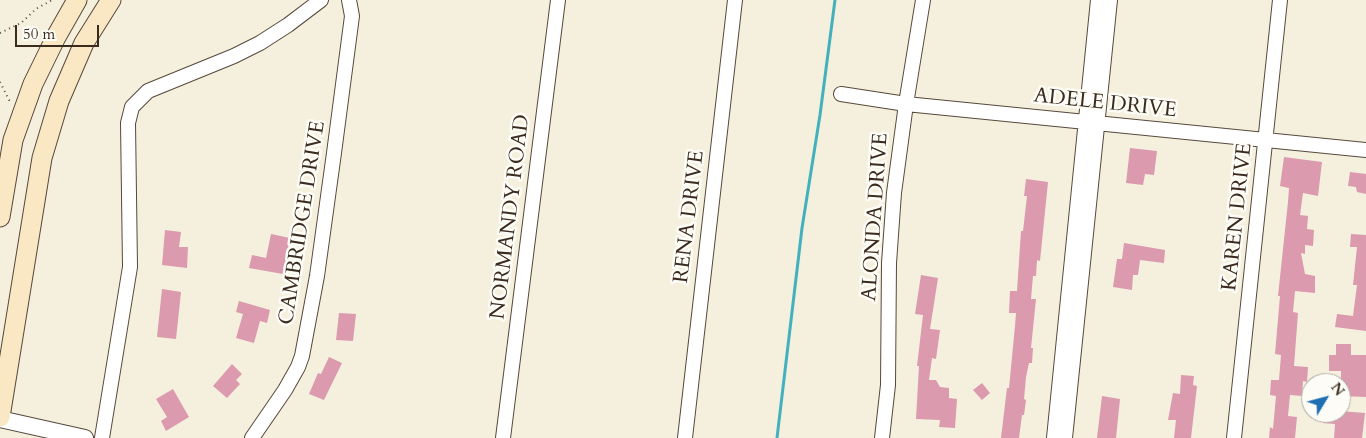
<!DOCTYPE html>
<html>
<head>
<meta charset="utf-8">
<style>
	body { margin:0 }
	#map { position:relative; width:1366px; height:438px; overflow:hidden; background:#f4f0dd; font-family:Cardo,serif }
	canvas { display:block }
	.north { position:absolute; left:1301px; top:373px; width:50px; height:50px; box-sizing:border-box; background:#fdfcf7; border:1px solid #afa8a0; border-radius:50%; rotate:53deg; font-size:14px; font-weight:700; line-height:20px; text-align:center; color:#3b2a1e }
	.north::after { content:''; display:block; margin:auto; width:18px; height:22px; background:#1f6fb2; clip-path:polygon(50% 0,100% 100%,50% 72%,0 100%) }
	.scale { position:absolute; left:15px; top:25px; width:84px; height:22px; box-sizing:border-box; border:2px solid #3b2a1e; border-top:0; padding-left:6px; font-size:15px; line-height:18px; white-space:nowrap; color:#3b2a1e; -webkit-text-stroke:4px #fdfcf7; paint-order:stroke }
</style>
</head>
<body>
<div id="map">
<canvas width="1366" height="438"></canvas>
<div class="north">N</div>
<div class="scale">50 m</div>
</div>
<script>
const g = document.querySelector('canvas').getContext('2d');
g.lineJoin = 'round';
function shape(rows) {
  const path = new Path2D();
  for (const r of rows) {
    path.moveTo(r[0], r[1]);
    for (let i = 2; i < r.length; i += 2) path.lineTo(r[i], r[i + 1]);
  }
  return path;
}
function trace(path, color, width, dash) {
  g.strokeStyle = color;
  g.lineWidth = width;
  g.lineCap = dash ? 'butt' : 'round';
  g.setLineDash(dash || []);
  g.stroke(path);
}
function paint(path, color) {
  g.fillStyle = color;
  g.fill(path, 'evenodd');
}
function write(font, color, halo, rows, align = 'center') {
  g.font = font + ' Cardo,serif';
  g.lineWidth = 5;
  g.setLineDash([]);
  g.textBaseline = 'middle';
  g.strokeStyle = halo;
  g.fillStyle = color;
  for (const [text, x, y, turn = 0] of rows) {
    g.save();
    g.translate(x, y);
    g.rotate((+turn || 0) * Math.PI / 180);
    g.textAlign = isNaN(turn) ? turn : align;
    if (halo) g.strokeText(text, 0, 0);
    g.fillText(text, 0, 0);
    g.restore();
  }
}
trace(shape([
	[777,438,802,228,820,115,835,0]
]), '#42b1bd', 3);
paint(shape([
	[1130,148,1157,151,1154,175,1145,174,1143,185,1126,183],
	[1284,157,1322,162,1318,196,1303,193,1300,215,1308,216,1307,229,1314,230,1313,246,1305,245,1305,254,1301,253,1305,274,1315,276,1315,293,1295,291,1293,312,1298,313,1294,366,1308,367,1307,382,1303,381,1302,396,1290,395,1288,416,1297,417,1295,438,1269,438,1270,427,1273,429,1276,396,1270,395,1271,380,1279,380,1281,355,1275,354,1280,296,1278,296,1288,202,1289,188,1280,186],
	[1350,172,1366,174,1366,194,1357,192,1356,187,1348,186],
	[1026,179,1048,182,1040,261,1037,260,1036,276,1033,276,1031,299,1036,299,1031,348,1033,348,1032,363,1029,363,1026,377,1024,399,1026,400,1024,415,1022,415,1019,438,1001,438,1007,388,1009,388,1015,326,1016,313,1009,313,1010,291,1017,291,1021,231,1023,231,1027,196,1024,196],
	[165,230,181,232,179,247,188,247,187,268,162,265],
	[271,234,290,238,283,274,249,268,252,255,266,258],
	[1351,234,1366,235,1366,331,1335,327,1337,314,1353,316,1357,285,1353,285,1357,247,1350,247],
	[1124,243,1165,250,1164,263,1140,260,1138,275,1133,275,1132,290,1113,287,1117,259,1122,259],
	[921,275,938,278,930,329,940,330,936,359,932,358,929,380,936,380,940,387,949,388,949,398,957,399,955,428,939,427,940,420,916,419,919,366,917,366,923,315,915,314],
	[162,289,181,292,176,339,157,337],
	[239,301,270,310,267,323,260,321,254,343,236,338,243,314,236,312],
	[339,313,356,314,353,341,336,340],
	[1336,344,1351,344,1351,355,1366,355,1366,397,1341,396,1341,371,1329,371,1329,355,1336,355],
	[329,357,342,363,324,400,309,394,318,373,321,374],
	[232,364,242,374,236,380,240,384,227,398,213,386],
	[1181,375,1194,376,1193,385,1197,386,1191,438,1174,438,1176,420,1168,420,1173,393,1180,394],
	[982,383,990,393,982,400,973,390],
	[173,389,189,417,166,431,161,421,167,417,156,399],
	[1102,396,1120,399,1116,438,1097,438],
	[1341,411,1365,413,1362,438,1334,438,1335,424,1323,423,1324,413,1341,413]
]), '#db9aae');
const minor = shape([
	[841,94,906,104,1366,150],
	[102,438,130,267,128,123,132,107,148,91,234,56,260,43,288,25,321,0],
	[252,438,285,390,298,367,302,356,317,276,334,153,352,16,349,0],
	[503,438,558,0],
	[685,438,735,0],
	[882,438,888,385,889,263,894,193,906,104,923,0],
	[1054,438,1098,0],
	[1065,438,1110,0],
	[1234,438,1280,0]
]);
const tertiary = shape([
	[0,419,85,438]
]);
const secondary = shape([
	[0,217,13,140,33,84,56,37,77,0],
	[0,417,42,158,59,101,84,43,111,0]
]);
trace(minor, '#57483b', 16);
trace(tertiary, '#57483b', 18);
trace(secondary, '#57483b', 21);
trace(shape([
	[0,33,21,23,36,9,52,0],
	[0,82,9,100,11,101]
]), '#57483b', 2, [1, 4]);
trace(minor, '#fff', 14);
trace(tertiary, '#fff', 16);
trace(secondary, '#fae7c3', 19);
write('21px', '#3b2a1e', '#fdfcf7', [
	["ADELE DRIVE",1105,104,6],
	["NORMANDY ROAD",511,217,-83],
	["RENA DRIVE",690,217,-83],
	["ALONDA DRIVE",876,217,-86],
	["KAREN DRIVE",1238,217,-84],
	["CAMBRIDGE DRIVE",303,223,-81]
]);
</script>
</body>
</html>
